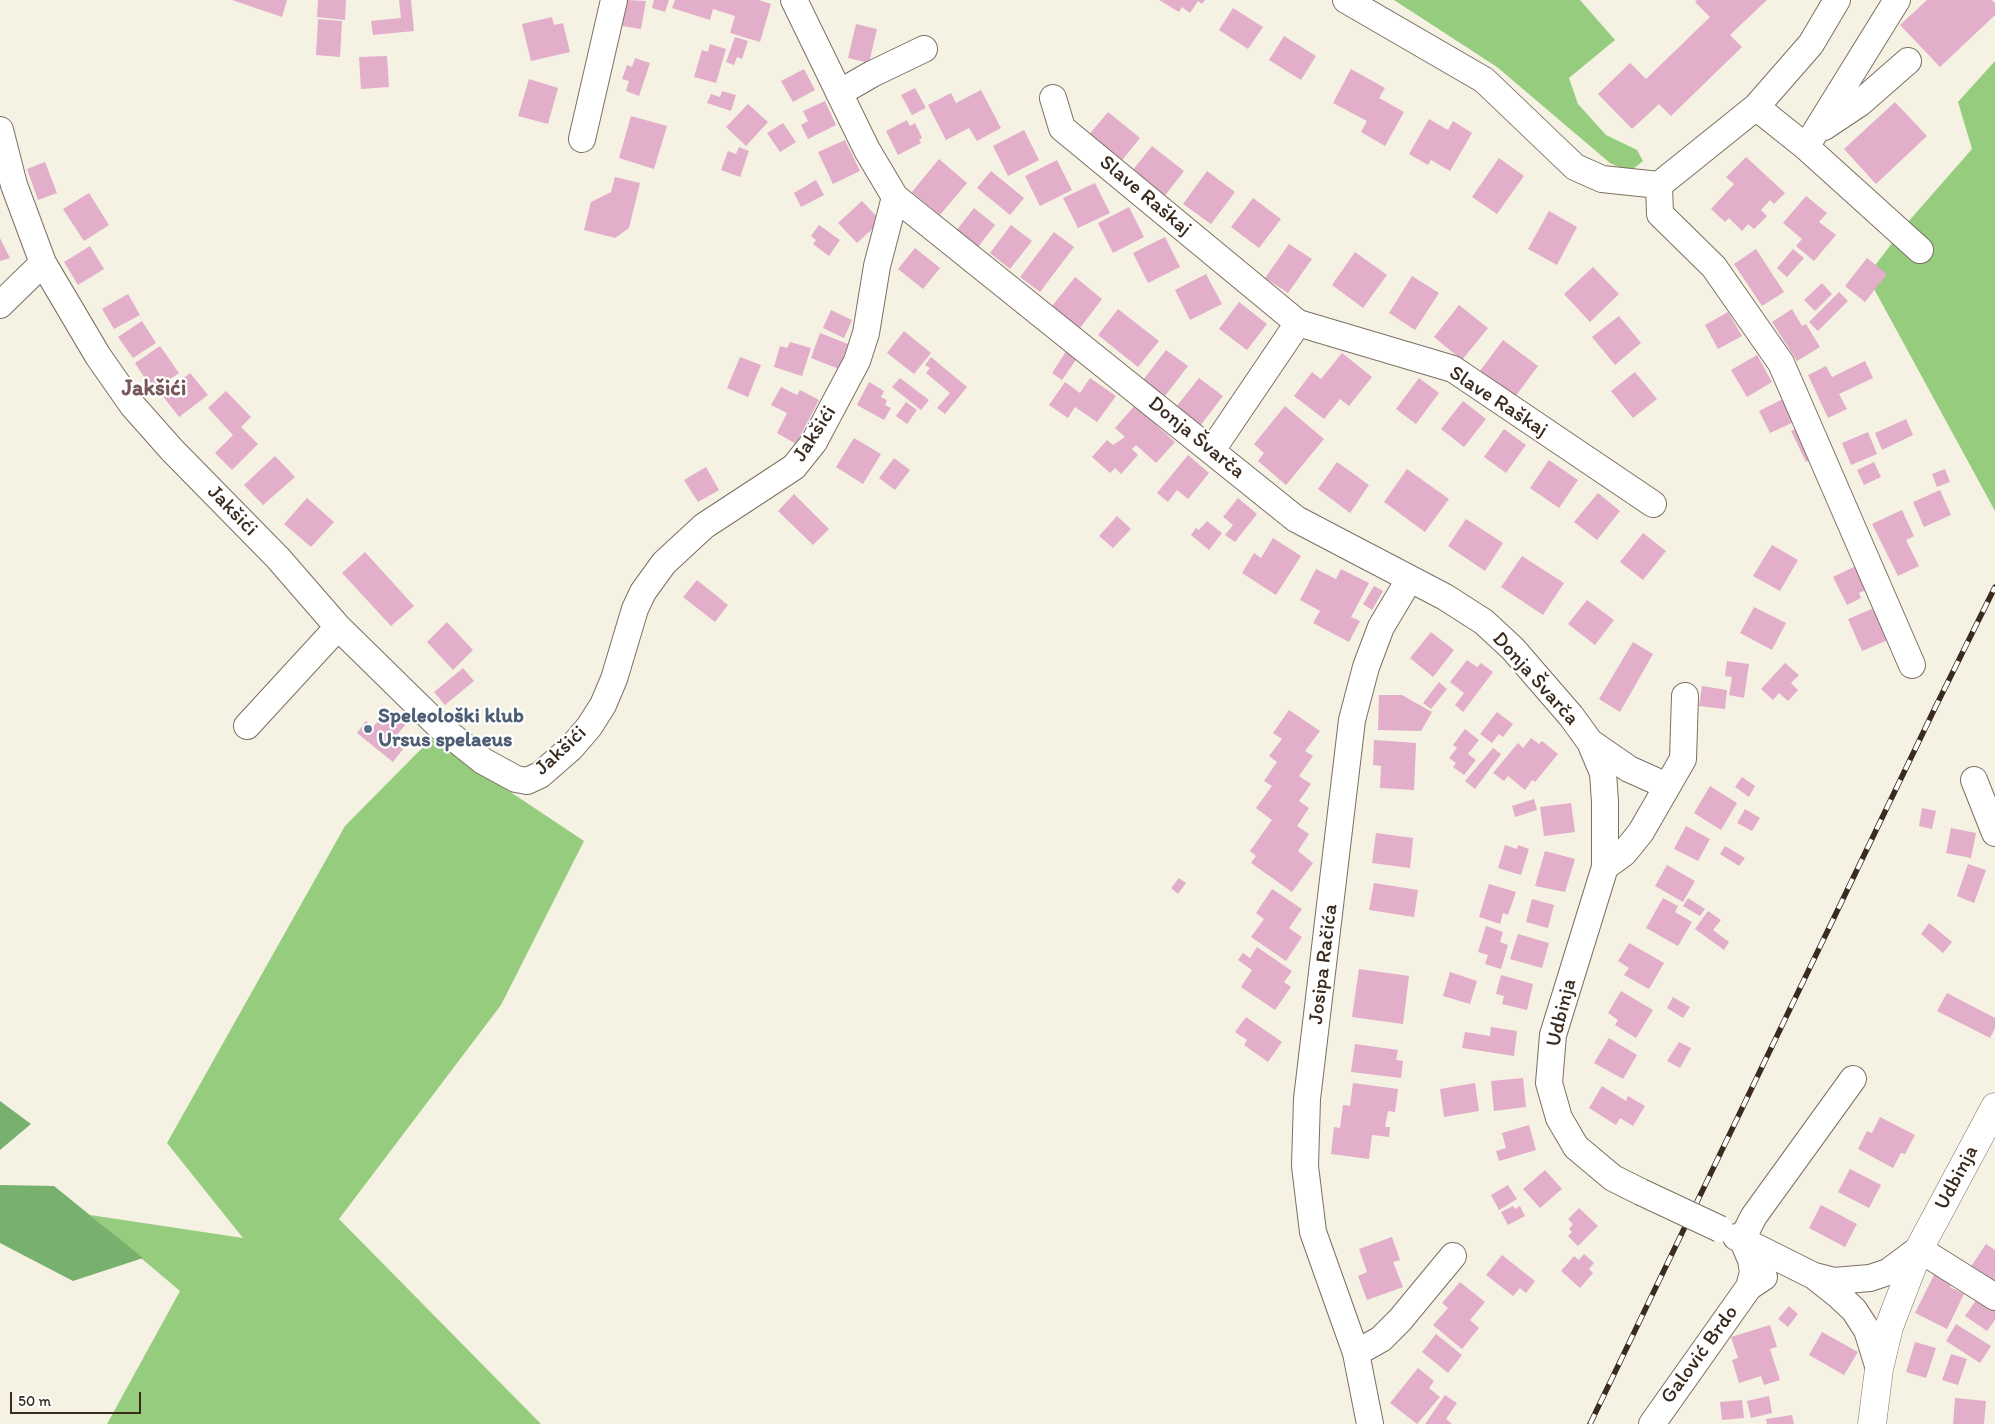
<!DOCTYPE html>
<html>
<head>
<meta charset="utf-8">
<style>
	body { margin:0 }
	#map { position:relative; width:1995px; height:1424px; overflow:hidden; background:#f5f2e3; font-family:Itim,sans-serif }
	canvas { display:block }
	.scale { position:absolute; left:10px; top:1392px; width:131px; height:22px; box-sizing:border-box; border:2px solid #3b2a1e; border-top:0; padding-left:6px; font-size:15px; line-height:18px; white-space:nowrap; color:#3b2a1e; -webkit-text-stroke:4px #fff; paint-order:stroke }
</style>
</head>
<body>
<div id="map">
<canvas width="1995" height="1424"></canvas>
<div class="scale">50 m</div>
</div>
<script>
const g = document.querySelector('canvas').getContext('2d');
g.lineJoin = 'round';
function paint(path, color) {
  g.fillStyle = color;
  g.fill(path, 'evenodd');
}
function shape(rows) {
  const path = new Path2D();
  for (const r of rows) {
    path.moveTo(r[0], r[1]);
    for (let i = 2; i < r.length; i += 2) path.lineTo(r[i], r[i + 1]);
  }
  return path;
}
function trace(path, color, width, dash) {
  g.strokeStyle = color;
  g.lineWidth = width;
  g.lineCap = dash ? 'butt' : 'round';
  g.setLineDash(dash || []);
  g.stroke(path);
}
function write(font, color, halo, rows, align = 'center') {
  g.font = font + ' Itim,sans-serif';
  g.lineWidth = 4.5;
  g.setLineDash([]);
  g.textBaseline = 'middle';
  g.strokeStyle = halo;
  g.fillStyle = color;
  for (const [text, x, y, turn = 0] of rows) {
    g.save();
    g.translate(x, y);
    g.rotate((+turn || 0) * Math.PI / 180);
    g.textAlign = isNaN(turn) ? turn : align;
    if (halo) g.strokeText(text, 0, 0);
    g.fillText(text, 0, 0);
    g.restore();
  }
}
paint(shape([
	[1394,0,1580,0,1615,40,1569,78,1578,104,1606,135,1637,150,1643,161,1629,172,1610,163,1497,67],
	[1995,61,1995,511,1867,276,1908,222,1972,149,1958,102],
	[431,739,584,841,501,1005,339,1219,541,1424,107,1424,180,1291,90,1215,243,1238,167,1143,345,826]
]), '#96cc7e');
paint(shape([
	[0,1101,31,1124,0,1150],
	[0,1185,54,1186,143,1258,73,1281,0,1243]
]), '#78b06d');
paint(shape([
	[232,0,287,0,282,17],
	[318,0,346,0,345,20,317,17],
	[399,0,411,0,414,31,373,35,371,21,401,18],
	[627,0,646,1,641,29,622,26],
	[654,0,669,0,665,12,652,8],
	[675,0,759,0,771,4,760,42,730,33,735,16,713,9,710,20,672,8],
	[1159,0,1205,0,1202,4,1198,1,1190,13,1182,7,1179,12],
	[1697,0,1767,0,1730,35,1742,47,1671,116,1659,104,1632,129,1598,94,1630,63,1646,79,1710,17,1695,2],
	[1927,0,1992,0,1995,3,1995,15,1940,67,1900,25],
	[1233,8,1263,27,1248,49,1219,30],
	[552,17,554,25,563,23,570,52,531,61,522,24],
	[318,19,342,21,340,57,316,55],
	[856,24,877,29,869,63,848,58],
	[1284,36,1316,56,1301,80,1269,60],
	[735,37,748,41,742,59,737,57,734,65,726,62],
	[710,44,726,49,716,83,694,77,702,50,708,52],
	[387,56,389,87,361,89,359,57],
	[635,58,650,63,639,96,626,91,629,81,622,79,627,65,632,67],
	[804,69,815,90,793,102,781,81],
	[1351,69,1385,88,1379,98,1404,112,1385,146,1361,132,1367,121,1333,103],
	[529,79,558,88,548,124,518,116],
	[915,88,926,108,912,115,901,95],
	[981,90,1001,128,977,141,969,128,946,140,928,105,951,93,956,103],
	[722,91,736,95,731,111,707,103,711,94,720,97],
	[825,101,836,125,808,139,801,125,808,121,803,111],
	[1895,102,1927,136,1876,184,1844,149],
	[748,104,768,122,746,146,726,127],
	[1108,112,1140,138,1119,164,1087,137],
	[631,116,667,126,654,169,619,158],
	[1429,119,1448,130,1453,121,1472,133,1450,171,1431,160,1428,165,1409,154],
	[907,120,910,126,915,123,922,138,919,140,921,143,898,155,886,131],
	[783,123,796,142,780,152,767,133],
	[1024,130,1039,160,1008,176,993,146],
	[845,140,860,171,833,184,818,152],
	[1152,146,1184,171,1164,197,1132,171],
	[739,147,749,151,740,177,721,170,728,151,736,154],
	[1746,157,1785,193,1774,204,1770,200,1761,210,1767,216,1754,229,1748,224,1742,231,1729,218,1725,222,1711,209,1734,184,1726,177],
	[1499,158,1524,176,1497,214,1472,197],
	[939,159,967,183,940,215,912,192],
	[1057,160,1072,190,1040,206,1025,176],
	[45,162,57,193,38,200,27,169],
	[991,171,1024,198,1010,215,977,188],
	[1207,171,1235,192,1211,224,1183,204],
	[615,177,640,183,629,228,615,238,584,230,591,202,611,192],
	[816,180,824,195,801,207,794,193],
	[1095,183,1110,213,1078,228,1063,198],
	[89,193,109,225,84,241,63,209],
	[1806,196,1827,213,1819,222,1836,235,1814,261,1796,246,1802,239,1783,223],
	[1253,198,1281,219,1259,248,1231,227],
	[862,201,881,221,857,243,838,223],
	[1129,207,1144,237,1113,253,1098,223],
	[974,208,995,225,978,247,956,231],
	[1549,211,1577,227,1557,265,1528,249],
	[819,225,840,240,829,256,813,244,816,240,811,236],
	[1011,225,1032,241,1010,269,990,253],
	[1054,232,1074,247,1040,292,1020,277],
	[1165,237,1180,267,1148,283,1133,253],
	[0,238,10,258,0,261],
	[1289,244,1312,259,1288,293,1265,278],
	[90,246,104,269,78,285,64,262],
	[915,248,940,268,923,289,898,269],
	[1756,249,1784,292,1762,306,1734,264],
	[1793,249,1804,258,1787,277,1777,268],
	[1355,252,1387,275,1363,308,1332,285],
	[1867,258,1887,274,1865,302,1845,286],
	[1593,267,1619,294,1590,322,1564,294],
	[1206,274,1222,304,1190,320,1175,290],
	[1412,276,1439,293,1415,330,1389,313],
	[1075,277,1102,299,1080,328,1052,306],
	[1822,283,1832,294,1815,311,1804,300],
	[1839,292,1848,301,1818,331,1809,322],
	[128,294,140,315,114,329,102,309],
	[1239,302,1267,324,1247,350,1219,329],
	[1459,305,1488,328,1462,360,1434,337],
	[1118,309,1159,341,1138,367,1098,335],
	[1792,309,1802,326,1806,324,1820,347,1797,361,1772,322],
	[831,310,852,320,844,338,823,328],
	[1728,312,1742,336,1718,349,1705,325],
	[1619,316,1641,343,1615,365,1592,337],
	[142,321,156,343,133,358,118,337],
	[904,331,931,353,914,374,887,353],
	[820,333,848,344,839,369,811,358],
	[1503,340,1538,366,1515,397,1480,371],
	[790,342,811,348,802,376,774,367,780,346,787,348],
	[160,346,179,373,153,391,135,363],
	[1067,350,1078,357,1062,380,1052,373],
	[1166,350,1188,366,1165,396,1143,380],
	[1342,353,1372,377,1349,406,1340,399,1324,419,1294,396,1312,372,1321,379],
	[1757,355,1772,382,1747,397,1731,370],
	[740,357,761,365,748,397,727,388],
	[931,357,967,387,945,414,937,408,950,393,926,373,930,368,925,365],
	[1865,361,1873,378,1839,394,1847,409,1828,418,1808,375,1826,366,1832,377],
	[1635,372,1657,399,1633,418,1611,391],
	[190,373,208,395,179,417,162,395],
	[900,378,929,400,921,410,892,387],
	[1090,378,1116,396,1097,422,1075,407,1068,418,1049,405,1065,382,1080,393],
	[1199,378,1223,396,1200,426,1176,407],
	[1419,378,1439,393,1416,424,1396,409],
	[869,382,884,391,881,397,887,400,885,405,891,408,884,420,857,405],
	[781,387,797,395,800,390,819,400,796,444,777,433,787,413,771,405],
	[226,391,251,417,241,427,258,444,232,470,215,453,233,435,208,408],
	[1783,399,1794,422,1770,433,1759,411],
	[1463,401,1486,419,1464,447,1441,429],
	[906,402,917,410,907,424,896,416],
	[1138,402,1160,421,1156,425,1175,442,1156,463,1136,445,1132,449,1138,455,1121,474,1115,468,1110,473,1092,457,1107,440,1113,445,1125,437,1115,428],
	[1285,406,1324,439,1286,485,1258,461,1264,453,1254,444],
	[1906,419,1913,435,1882,450,1875,433],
	[1805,424,1820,455,1806,462,1791,431],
	[1504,429,1526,445,1506,473,1484,457],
	[1868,432,1877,454,1851,465,1842,443],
	[854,438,881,454,863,484,836,467],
	[1188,455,1209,473,1188,499,1177,490,1168,502,1157,493],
	[275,456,295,477,263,505,244,485],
	[894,458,910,470,895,490,879,478],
	[1549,460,1578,480,1559,508,1530,488],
	[1337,462,1369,485,1350,513,1318,489],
	[1874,462,1881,477,1864,485,1857,470],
	[706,467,719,490,698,502,684,480],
	[1407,469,1449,499,1425,532,1384,502],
	[1945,469,1950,482,1937,487,1932,474],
	[1940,490,1951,515,1924,527,1913,502],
	[1598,493,1620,511,1597,540,1574,522],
	[794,494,829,529,813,545,778,511],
	[307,498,334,522,311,547,284,524],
	[1238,498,1257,514,1235,542,1225,535,1233,525,1223,517],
	[1902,510,1914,536,1906,540,1919,566,1898,576,1872,524],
	[1117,516,1131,529,1113,548,1099,536],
	[1466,519,1503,543,1485,571,1448,546],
	[1207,521,1222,533,1209,550,1191,535,1196,528,1199,530],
	[1643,533,1666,551,1643,580,1620,562],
	[1273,538,1301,556,1276,595,1242,573,1254,553,1261,558],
	[1772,545,1798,560,1780,591,1753,576],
	[365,552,414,606,391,626,342,573],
	[1522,556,1564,583,1543,615,1501,587],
	[1858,565,1870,588,1859,593,1861,598,1847,605,1833,577],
	[1316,569,1336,579,1341,569,1369,583,1351,617,1360,621,1349,642,1313,623,1320,611,1300,600],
	[697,580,728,605,715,622,683,597],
	[1374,586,1383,591,1372,610,1363,604],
	[1587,600,1614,620,1595,645,1568,624],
	[1881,605,1895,637,1862,651,1848,619],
	[1754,607,1786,623,1772,650,1740,633],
	[447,622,473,650,453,670,427,642],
	[1431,632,1454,650,1433,677,1410,658],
	[1633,642,1653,654,1620,712,1599,699],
	[1467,660,1477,667,1481,663,1493,672,1463,712,1455,705,1464,693,1450,682],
	[1727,661,1749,664,1744,698,1729,695,1732,677,1725,676],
	[1785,663,1799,675,1791,683,1798,690,1788,701,1779,693,1773,700,1761,689],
	[463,668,474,681,445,705,434,692],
	[1439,682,1447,689,1431,709,1423,703],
	[1702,686,1727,690,1725,709,1699,706],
	[1379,695,1402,695,1432,712,1421,731,1378,730],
	[388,709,406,724,397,735,407,744,393,762,357,733,366,721,373,727],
	[1289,710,1320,731,1305,751,1313,756,1299,776,1311,784,1299,801,1309,808,1297,826,1309,834,1298,851,1313,863,1292,892,1251,863,1256,856,1250,851,1272,820,1256,808,1272,786,1264,781,1277,762,1269,756,1282,739,1273,733],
	[1497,712,1513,724,1503,737,1499,734,1492,743,1480,734],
	[1465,729,1479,740,1468,754,1476,760,1464,775,1453,767,1456,763,1449,758,1457,748,1453,745],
	[1531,738,1539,744,1542,741,1558,754,1535,782,1532,780,1525,790,1508,776,1504,781,1493,773,1518,743,1523,748],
	[1374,740,1416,743,1414,790,1380,788,1381,766,1373,765],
	[1493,748,1501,754,1475,789,1465,781],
	[1742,777,1755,786,1749,797,1735,787],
	[1710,786,1737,803,1721,830,1694,813],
	[1534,799,1537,810,1515,817,1512,806],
	[1571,803,1575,832,1544,836,1540,807],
	[1922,808,1936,811,1932,829,1919,826],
	[1745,809,1760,818,1752,831,1737,823],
	[1686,826,1710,839,1698,861,1674,849],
	[1951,828,1976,833,1971,858,1946,853],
	[1376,833,1413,838,1410,868,1372,863],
	[1505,845,1517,849,1518,845,1529,849,1521,875,1498,868],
	[1725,846,1745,858,1739,866,1720,854],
	[1545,851,1575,859,1565,892,1535,886],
	[1968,864,1986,870,1974,903,1957,896],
	[1667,865,1695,881,1683,902,1655,886],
	[1179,878,1186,883,1178,894,1171,888],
	[1374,883,1418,890,1414,917,1369,910],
	[1489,884,1516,892,1508,915,1503,913,1500,924,1479,917],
	[1272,889,1302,909,1289,928,1302,937,1286,961,1251,937,1264,919,1256,913],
	[1663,898,1678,906,1675,912,1692,922,1678,946,1646,928],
	[1688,898,1705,909,1700,916,1683,906],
	[1532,899,1554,905,1548,928,1526,922],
	[1708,911,1721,920,1713,930,1729,942,1724,950,1695,929],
	[1929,923,1952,942,1943,953,1921,934],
	[1486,926,1503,932,1500,942,1508,945,1501,969,1485,964,1488,955,1478,952],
	[1518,934,1549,943,1542,968,1510,959],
	[1629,943,1664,963,1649,989,1624,975,1629,968,1618,961],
	[1257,947,1292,971,1284,982,1291,987,1275,1010,1241,987,1252,970,1238,960,1243,953,1250,958],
	[1359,969,1409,976,1403,1024,1352,1017],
	[1450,972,1477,981,1470,1004,1443,996],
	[1501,975,1533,984,1527,1010,1502,1004,1504,996,1496,994],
	[1621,991,1653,1010,1636,1038,1615,1025,1618,1020,1608,1013],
	[1947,993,1995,1018,1995,1028,1990,1038,1937,1011],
	[1673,997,1690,1007,1683,1018,1667,1008],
	[1246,1017,1282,1042,1268,1062,1244,1045,1247,1040,1235,1032],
	[1491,1027,1517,1031,1514,1056,1462,1048,1465,1032,1490,1036],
	[1609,1038,1637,1055,1623,1079,1594,1063],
	[1679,1042,1691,1048,1680,1068,1667,1061],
	[1355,1044,1398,1050,1396,1060,1403,1061,1401,1078,1351,1072],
	[1523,1078,1526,1107,1494,1111,1491,1081],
	[1353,1083,1398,1089,1395,1112,1388,1111,1385,1127,1390,1127,1389,1137,1372,1135,1369,1159,1331,1154,1334,1127,1340,1128,1343,1105,1350,1106],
	[1475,1083,1479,1111,1444,1117,1440,1089],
	[1602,1086,1626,1101,1628,1096,1645,1106,1633,1126,1620,1118,1616,1125,1589,1108],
	[1880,1117,1915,1135,1905,1154,1901,1153,1893,1168,1858,1149,1867,1131,1872,1133],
	[1529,1125,1536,1150,1499,1161,1496,1151,1506,1148,1502,1133],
	[1850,1169,1881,1185,1869,1208,1838,1192],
	[1545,1170,1562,1189,1540,1208,1523,1189],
	[1508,1185,1517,1199,1499,1210,1491,1195],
	[1821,1205,1857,1224,1845,1247,1809,1228],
	[1513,1206,1515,1209,1520,1206,1525,1216,1508,1225,1501,1212],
	[1579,1208,1598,1226,1578,1246,1568,1236,1572,1232,1569,1229,1573,1224,1568,1219],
	[1392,1237,1400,1260,1393,1262,1403,1287,1367,1300,1358,1276,1367,1272,1359,1249],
	[1986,1244,1995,1250,1995,1284,1970,1268],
	[1584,1254,1594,1263,1589,1269,1593,1273,1580,1288,1561,1271,1574,1256,1579,1260],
	[1502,1255,1535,1281,1526,1293,1520,1288,1513,1296,1486,1275],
	[1935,1273,1952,1282,1950,1287,1964,1294,1947,1329,1915,1313],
	[1460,1282,1485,1302,1470,1320,1479,1328,1462,1349,1433,1325,1448,1308,1442,1303],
	[1979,1296,1995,1307,1995,1320,1987,1331,1965,1316],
	[1789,1306,1798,1314,1788,1327,1778,1319],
	[1956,1324,1991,1346,1980,1363,1946,1341],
	[1770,1325,1777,1347,1770,1349,1780,1380,1764,1385,1761,1376,1739,1383,1732,1360,1738,1358,1731,1337],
	[1822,1332,1858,1352,1844,1375,1809,1355],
	[1436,1334,1462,1355,1448,1373,1422,1352],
	[1915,1342,1936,1348,1926,1378,1906,1372],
	[1951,1354,1967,1359,1958,1385,1942,1380],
	[1418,1368,1434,1381,1429,1388,1440,1397,1417,1424,1390,1403],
	[1445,1395,1457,1403,1446,1419,1452,1424,1425,1424],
	[1769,1396,1772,1413,1751,1418,1747,1401],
	[1955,1398,1986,1401,1984,1424,1953,1424],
	[1742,1400,1744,1418,1722,1420,1720,1402],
	[1792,1415,1794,1424,1767,1424,1766,1419]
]), '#e2aec9');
const minor = shape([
	[794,0,867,150,895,197,1296,519,1445,597,1484,622,1513,649,1571,716,1590,742,1603,773,1605,802,1605,867,1553,1035,1549,1083,1559,1118,1576,1147,1613,1178,1641,1192],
	[1346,0,1484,80,1575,167,1602,179,1659,185],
	[839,93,872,74,924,49],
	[1053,98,1062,128,1298,323,1453,369,1653,504],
	[1756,107,1806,147,1897,0],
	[1824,127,1860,103,1908,61],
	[0,130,14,185,43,263,98,356,133,406,172,450,278,558,338,627,439,726,483,761,516,779,527,781,540,775,571,748,589,727,603,705,614,679,635,609,643,592,664,563,704,526,794,467,814,442,857,361,866,333,877,266,895,197],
	[582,139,614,0],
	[1806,147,1920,250],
	[1659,185,1660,214,1714,267,1781,363,1912,665],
	[1659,185,1756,107,1811,44,1837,0],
	[0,305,43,263],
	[1212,450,1298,323],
	[247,726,338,627],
	[1590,742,1629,769,1667,786],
	[1974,780,1995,833],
	[1605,867,1624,853,1641,832,1683,759,1685,696],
	[1736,1237,1814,1276,1838,1295,1854,1310,1867,1330,1879,1369],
	[1815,1276,1834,1281,1870,1278,1888,1272,1919,1249,1995,1297],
	[1749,1287,1753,1272,1751,1260,1742,1239,1754,1216,1853,1079],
	[1356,1353,1381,1339,1400,1320,1453,1256],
	[1370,1424,1356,1353,1313,1232,1305,1166,1307,1099,1352,720,1366,667,1381,627,1409,580],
	[1652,1424,1749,1287,1764,1277]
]);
const major = shape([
	[1872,1424,1879,1369,1889,1327,1919,1249,1995,1107]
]);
trace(minor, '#7c7063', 28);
trace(major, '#7c7063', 29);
trace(minor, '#fff', 26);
trace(major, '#fff', 28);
const rail = shape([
	[1590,1424,1934,710,1995,587]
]);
trace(rail, '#3b2a1e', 5.5);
trace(rail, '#fff', 4, [11]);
const minorBridge = shape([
	[1641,1192,1720,1229]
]);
trace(minorBridge, '#7c7063', 28, []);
trace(minorBridge, '#fff', 26);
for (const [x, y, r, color] of [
	[368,729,5,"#5c6f8a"]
]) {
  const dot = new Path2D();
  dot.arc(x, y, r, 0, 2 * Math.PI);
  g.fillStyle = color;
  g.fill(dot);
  trace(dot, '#fff', 2);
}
write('21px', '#3b2a1e', '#fff', [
	["Slave Raškaj",1145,196,40],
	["Slave Raškaj",1498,402,33],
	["Jakšići",815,434,-57],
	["Donja Švarča",1196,438,39],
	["Jakšići",232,511,46],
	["Donja Švarča",1535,679,48],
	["Jakšići",561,751,-43],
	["Josipa Račića",1324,964,-83],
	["Udbinja",1562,1013,-76],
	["Udbinja",1957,1178,-62],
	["Galović Brdo",1700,1355,-54]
]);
write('bold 21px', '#4e5e75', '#fff', [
	["Speleološki klub",378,717],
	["Ursus spelaeus",378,741]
], 'left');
write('bold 22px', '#75585a', '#fff', [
	["Jakšići",154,389]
]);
</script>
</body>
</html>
